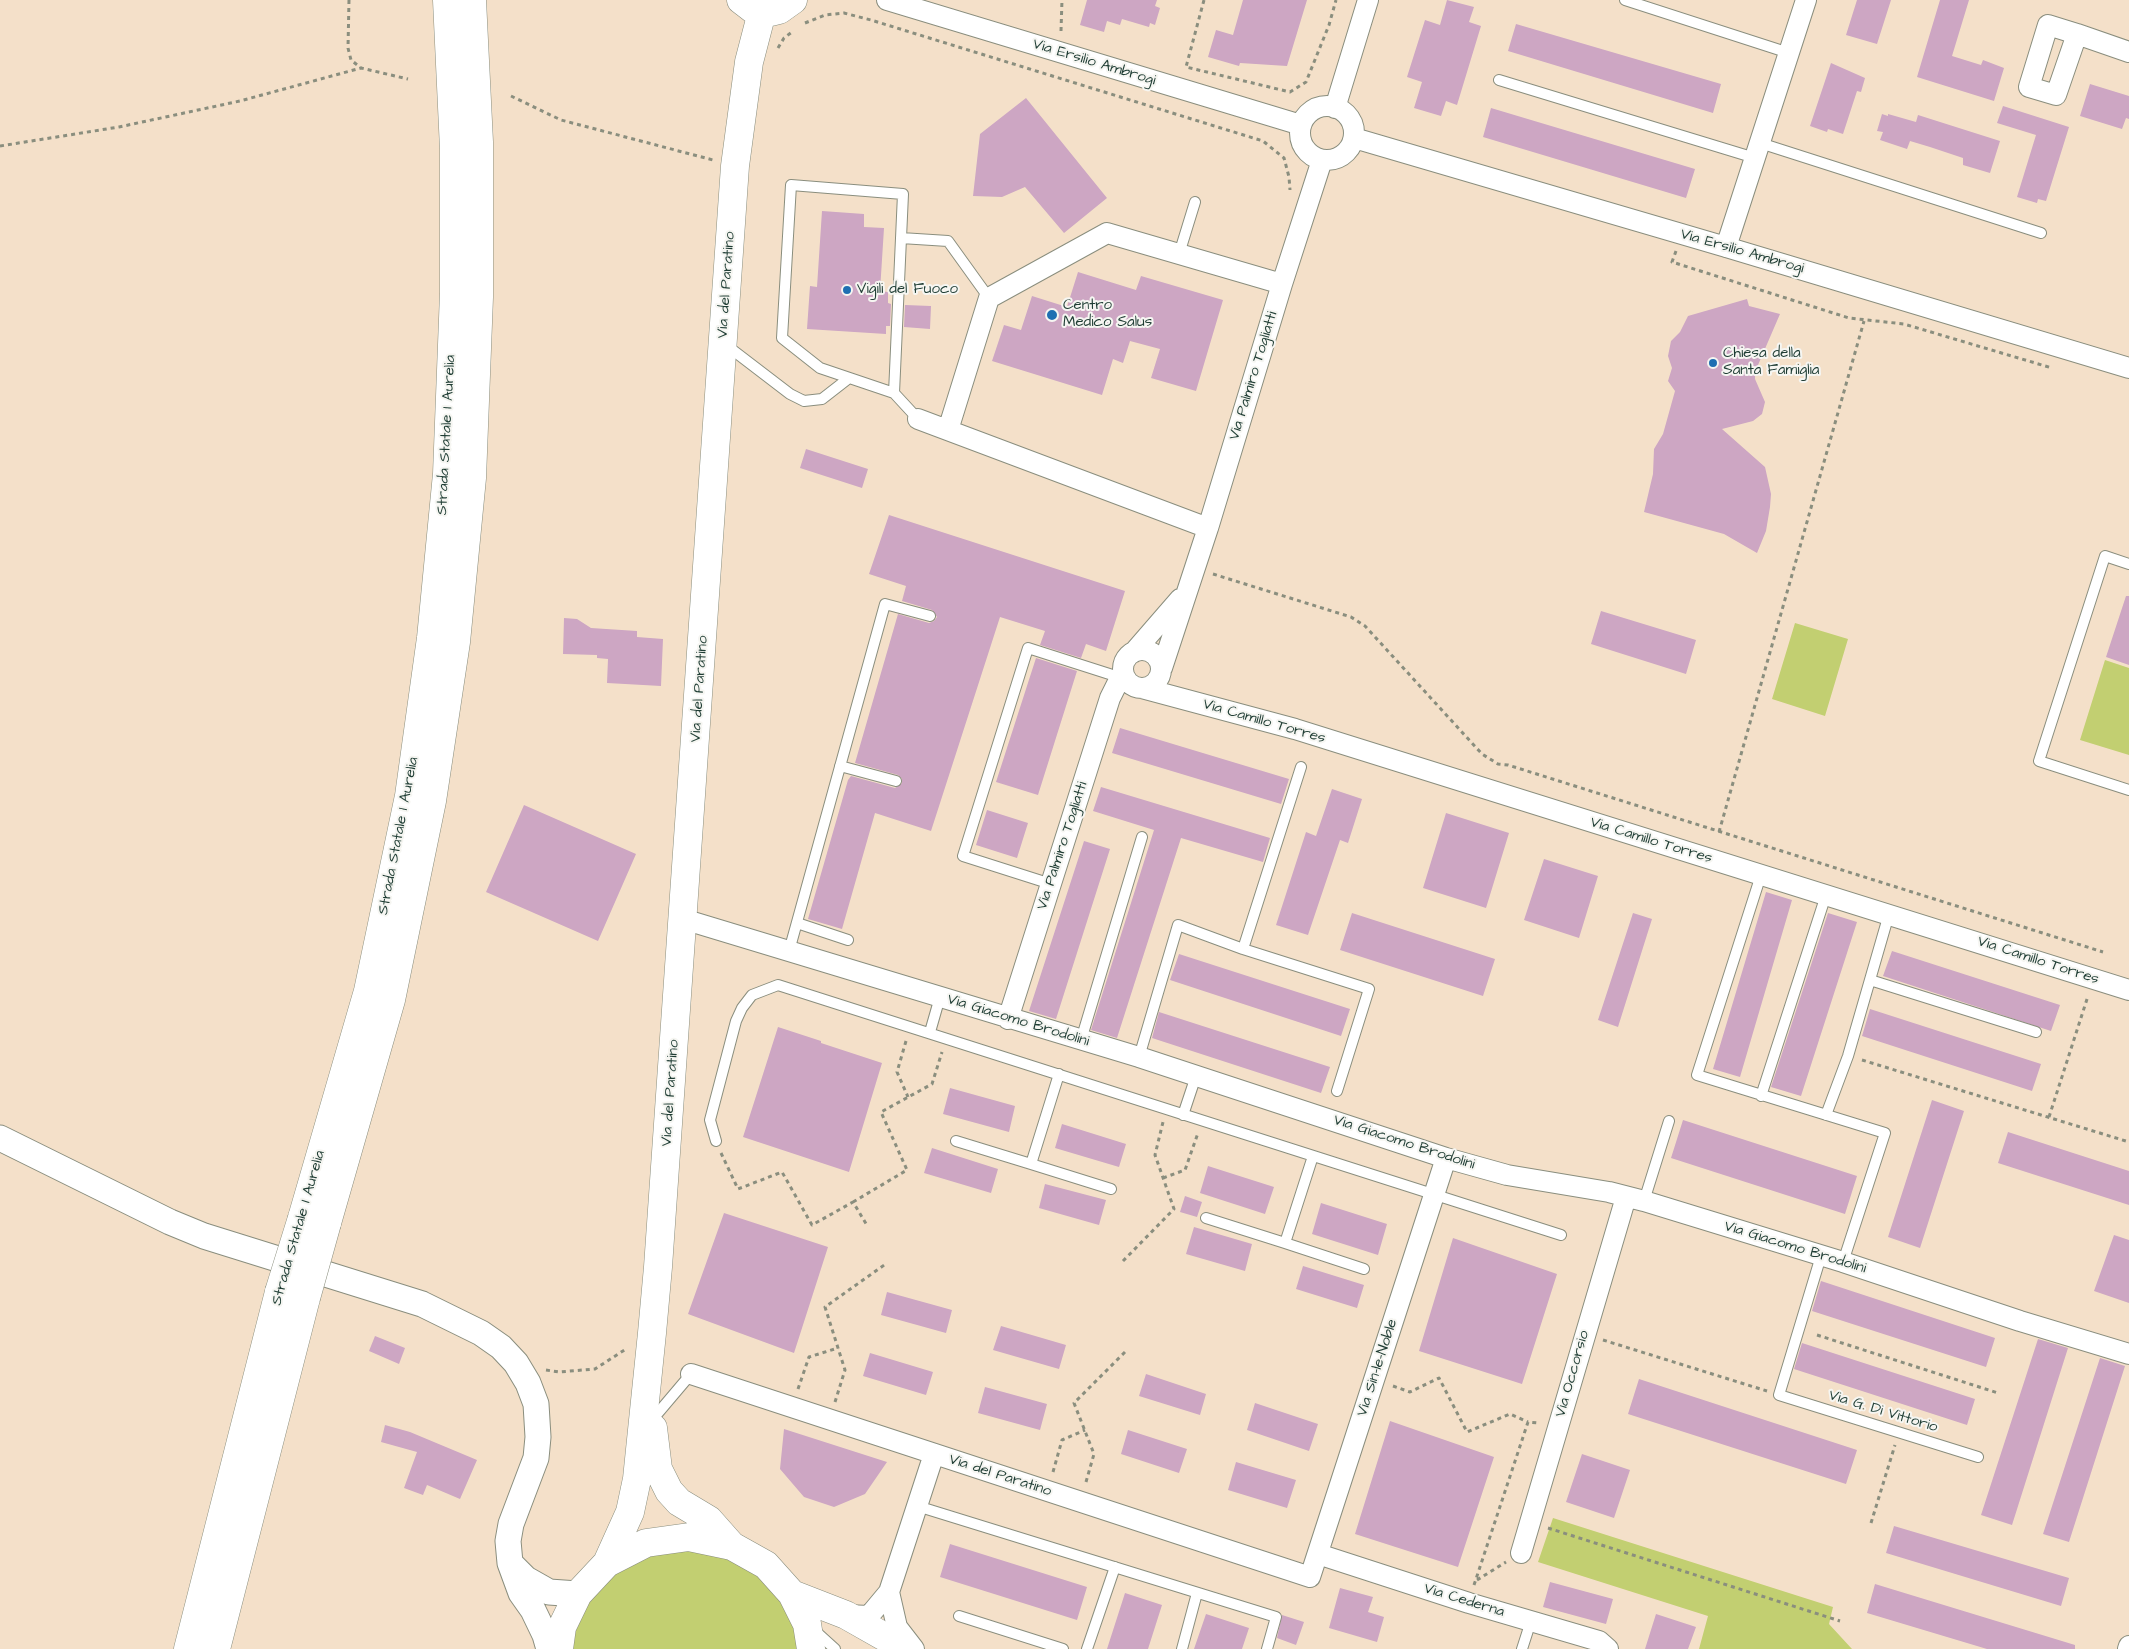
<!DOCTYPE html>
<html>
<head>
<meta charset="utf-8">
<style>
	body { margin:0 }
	canvas { display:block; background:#f4e0c9 }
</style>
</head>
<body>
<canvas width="2129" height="1649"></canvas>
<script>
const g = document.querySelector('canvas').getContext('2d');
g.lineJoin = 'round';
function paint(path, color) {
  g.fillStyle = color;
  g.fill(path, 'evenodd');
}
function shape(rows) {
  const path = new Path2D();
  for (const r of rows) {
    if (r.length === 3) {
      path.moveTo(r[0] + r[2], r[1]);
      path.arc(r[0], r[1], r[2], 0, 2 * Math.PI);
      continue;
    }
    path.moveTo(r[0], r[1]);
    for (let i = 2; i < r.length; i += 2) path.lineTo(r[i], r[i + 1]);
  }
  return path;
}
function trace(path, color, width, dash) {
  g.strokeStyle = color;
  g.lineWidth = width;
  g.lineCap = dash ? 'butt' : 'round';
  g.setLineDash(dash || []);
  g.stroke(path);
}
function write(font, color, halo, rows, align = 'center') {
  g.font = font + ' "Architects Daughter",sans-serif';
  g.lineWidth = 4;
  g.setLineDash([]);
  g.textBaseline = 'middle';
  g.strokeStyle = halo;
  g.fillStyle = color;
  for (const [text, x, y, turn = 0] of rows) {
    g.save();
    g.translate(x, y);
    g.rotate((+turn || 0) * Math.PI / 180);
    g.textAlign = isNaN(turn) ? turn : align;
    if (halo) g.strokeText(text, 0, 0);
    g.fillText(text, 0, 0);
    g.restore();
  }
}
paint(shape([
	[1795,623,1848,639,1825,716,1772,699],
	[2105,660,2129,668,2129,755,2080,740],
	[1553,1518,1833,1607,1829,1624,1852,1649,1699,1649,1708,1616,1538,1562],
	[704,1548,756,1571,781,1600,797,1635,799,1649,569,1649,572,1633,599,1583,647,1552]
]), '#c2cf71');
paint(shape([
	[1087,0,1157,0,1155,6,1160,8,1155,25,1150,23,1149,27,1122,19,1120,25,1107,21,1104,32,1080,25],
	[1243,0,1307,0,1287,66,1240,63,1239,66,1208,57,1216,30,1233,35],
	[1447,0,1474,7,1469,22,1481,26,1457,105,1446,101,1441,116,1414,108,1422,82,1407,77,1425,20,1440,25],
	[1857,0,1891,0,1877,44,1846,35],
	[1940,0,1969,0,1952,56,1981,65,1983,60,2004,68,1994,101,1917,77],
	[1516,24,1721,84,1713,113,1508,51],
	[1831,63,1865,78,1861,92,1857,91,1843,134,1828,129,1827,132,1810,126],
	[2090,84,2129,96,2129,119,2126,118,2122,129,2080,116],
	[1026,98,1107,198,1064,233,1025,187,1002,197,973,196,980,134],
	[2003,106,2069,127,2046,201,2038,199,2037,203,2017,197,2036,135,1997,123],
	[1491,108,1695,169,1686,198,1483,137],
	[1882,114,1888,116,1888,114,1916,122,1918,115,2000,141,1990,173,1963,165,1963,158,1930,147,1910,141,1907,149,1880,140,1883,132,1877,131],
	[822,211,864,214,864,227,884,228,880,291,888,292,888,303,891,304,890,326,886,326,886,334,807,329,810,286,817,287],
	[1078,272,1136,290,1141,276,1223,300,1196,391,1151,378,1160,349,1130,341,1123,363,1113,359,1102,395,992,361,1004,325,1021,330,1032,296,1067,307],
	[1747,299,1749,306,1780,314,1755,372,1755,379,1765,402,1762,414,1753,421,1722,429,1765,467,1771,494,1770,507,1766,531,1757,553,1724,534,1644,512,1653,474,1654,449,1663,434,1675,391,1668,381,1672,368,1668,356,1671,341,1680,332,1688,316],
	[905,305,931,306,930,329,904,327],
	[806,449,868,469,862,488,800,468],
	[889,515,1125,591,1106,651,1086,644,1081,658,1040,645,1045,631,1000,617,931,831,875,813,842,929,808,919,848,780,851,776,895,788,902,783,902,779,898,775,855,763,898,614,929,623,934,621,937,617,932,610,902,601,906,586,869,574],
	[2126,596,2129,596,2129,665,2106,657],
	[1601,611,1696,640,1686,674,1591,644],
	[564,618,577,619,591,628,637,631,637,637,663,639,661,686,607,683,608,659,597,658,597,655,563,654],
	[1036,658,1077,671,1038,795,996,782],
	[1120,728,1289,779,1281,804,1112,753],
	[1101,787,1270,838,1263,862,1181,838,1117,1038,1091,1030,1154,830,1093,811],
	[1332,789,1362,799,1348,843,1340,840,1308,935,1276,925,1306,832,1316,836],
	[524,805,636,854,598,941,486,892],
	[987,810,1028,823,1017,858,976,845],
	[1446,813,1509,833,1486,908,1423,888],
	[1084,841,1110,849,1056,1019,1029,1011],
	[1544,859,1598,876,1579,938,1524,920],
	[1766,892,1792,900,1740,1077,1713,1069],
	[1352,913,1495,959,1483,996,1340,950],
	[1633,913,1652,919,1618,1027,1598,1020],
	[1828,913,1857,922,1801,1096,1771,1087],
	[1892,951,2060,1005,2051,1031,1883,976],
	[1179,954,1350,1009,1341,1036,1170,980],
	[1870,1009,2041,1064,2032,1091,1862,1036],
	[1159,1012,1330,1067,1321,1093,1152,1038],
	[778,1027,821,1041,821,1043,882,1063,849,1172,743,1137],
	[950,1088,1015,1106,1009,1132,943,1114],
	[1932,1100,1964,1111,1920,1248,1888,1237],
	[1683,1120,1857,1176,1845,1214,1671,1158],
	[1062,1124,1126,1144,1119,1167,1055,1148],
	[2008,1132,2129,1171,2129,1205,1998,1163],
	[932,1148,998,1169,991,1193,924,1173],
	[1208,1166,1274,1187,1265,1214,1200,1193],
	[1045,1184,1106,1200,1099,1225,1039,1208],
	[1185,1196,1202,1202,1197,1217,1180,1212],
	[1321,1203,1387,1224,1378,1255,1312,1234],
	[724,1213,828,1247,794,1353,688,1314],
	[1194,1227,1252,1244,1245,1271,1186,1254],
	[2114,1235,2129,1240,2129,1303,2094,1291],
	[1453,1238,1557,1274,1522,1384,1419,1351],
	[1303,1266,1364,1285,1357,1308,1296,1289],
	[1821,1281,1995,1338,1986,1367,1812,1311],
	[887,1292,952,1310,946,1333,881,1315],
	[1001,1326,1066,1345,1059,1369,993,1350],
	[375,1336,405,1348,399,1364,369,1351],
	[2038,1339,2068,1348,2012,1525,1981,1515],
	[1802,1343,1975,1399,1967,1425,1794,1369],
	[870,1353,933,1372,926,1395,863,1376],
	[2100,1358,2125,1366,2069,1542,2043,1534],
	[1146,1374,1206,1394,1200,1415,1139,1396],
	[1639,1379,1857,1450,1846,1484,1628,1414],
	[985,1387,1047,1404,1040,1430,978,1413],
	[1255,1403,1318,1424,1309,1451,1247,1430],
	[1390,1421,1494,1457,1458,1567,1355,1534],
	[385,1425,410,1432,477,1460,460,1499,427,1485,423,1495,404,1488,417,1452,381,1442],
	[784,1429,887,1462,865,1494,834,1507,804,1497,780,1469],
	[1128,1430,1187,1449,1179,1473,1121,1454],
	[1582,1454,1630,1470,1614,1518,1566,1502],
	[1236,1462,1296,1480,1287,1508,1228,1490],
	[1894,1526,2069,1578,2061,1606,1886,1553],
	[950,1544,1087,1587,1077,1620,940,1577],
	[1550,1582,1613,1599,1606,1624,1543,1607],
	[1875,1584,2075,1645,2075,1649,1987,1649,1867,1613],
	[1340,1588,1373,1597,1368,1612,1384,1617,1377,1642,1329,1628],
	[1125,1593,1162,1605,1148,1649,1107,1649],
	[1206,1614,1249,1628,1242,1649,1194,1649],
	[1656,1614,1696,1627,1688,1649,1645,1649],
	[1282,1615,1304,1622,1296,1645,1277,1638]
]), '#cda6c3');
const service = shape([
	[1625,0,1789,53],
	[1499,80,1755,158],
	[1760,143,2041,233],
	[901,238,948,241,989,298],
	[1179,254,1195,202],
	[726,345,790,394,804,401,822,399,849,378],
	[894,393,903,194,791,185,782,338,820,368,894,393,918,419],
	[2129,564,2105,556,2039,761,2129,790],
	[840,766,896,781],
	[1761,875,1697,1075,1885,1133,1843,1262],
	[1051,884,963,856,1028,648,1125,679],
	[797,923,848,940],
	[1243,949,1301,767],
	[789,951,885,604,930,616],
	[1870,980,2036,1032],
	[930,1032,940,997],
	[1081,1040,1142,837],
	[1139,1057,1178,925,1243,949,1369,989,1337,1091],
	[1761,1096,1826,895],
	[1183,1115,1196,1076],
	[1826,1115,1848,1056,1889,914],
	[716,1141,710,1120,736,1021,742,1008,752,995,778,985,1561,1235],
	[956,1141,1031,1164,1059,1074],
	[1031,1164,1111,1189],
	[1644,1201,1669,1121],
	[1206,1218,1285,1243,1313,1156],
	[1285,1243,1364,1269],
	[1821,1256,1779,1395,1978,1457],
	[652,1420,691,1374],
	[917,1506,1276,1617,1267,1649],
	[959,1616,1063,1649],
	[814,1630,835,1649],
	[1087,1649,1115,1567],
	[1182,1649,1197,1593],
	[1522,1649,1531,1621]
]);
const minor = shape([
	[887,0,1301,125],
	[2077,34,2056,95,2029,87,2048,25,2077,34,2129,52],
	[1327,133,27],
	[1335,108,1368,0],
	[1354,138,1726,247,2129,368],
	[1726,247,1806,0],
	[918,419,1208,528],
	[948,430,989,298,1107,233,1282,284],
	[1142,669,19],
	[1134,652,1180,599],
	[1162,668,1208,528,1282,284,1322,160],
	[1142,688,1295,729,2129,990],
	[683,919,1139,1057,1446,1158,1507,1175,1609,1192,1644,1201,1843,1262,2020,1321,2129,1354],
	[1008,1019,1110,698,1117,684,1126,679],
	[691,1374,1310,1577,1446,1158],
	[1521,1553,1626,1197],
	[1318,1554,1469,1603,1599,1641,1608,1649],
	[889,1592,897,1627,914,1649],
	[846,1615,869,1616,889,1592,934,1454],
	[2128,1649,2129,1646]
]);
const tertiary = shape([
	[0,1138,170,1222,204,1236,422,1304,481,1333,501,1347,516,1363,528,1383,536,1404,538,1437,536,1458,511,1524,508,1541,510,1563,521,1593,533,1610,545,1635,549,1649],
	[513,1566,526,1579,549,1592,578,1594]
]);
const secondary = shape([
	[741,0,754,10,771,12,779,10,793,0],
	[653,1428,658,1469,669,1491,679,1502,709,1520,732,1546],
	[607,1563,630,1512,637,1479,652,1333,658,1267,735,166,749,62,762,12],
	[792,1594,846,1615,906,1649],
	[559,1649,562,1627,578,1594,607,1563,646,1543,689,1537,732,1546,766,1565,792,1594,807,1624,811,1649]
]);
const trunk = shape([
	[302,1218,368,991,409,796,431,638,447,474,454,293,454,149,447,0],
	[327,1223,391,1000,432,801,456,642,472,478,479,297,479,142,472,0],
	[188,1649,279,1292],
	[216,1649,306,1298]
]);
trace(service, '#8a8e7e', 12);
trace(minor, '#8a8e7e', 22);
trace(tertiary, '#8a8e7e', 27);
trace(secondary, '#8a8e7e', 29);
trace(trunk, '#8a8e7e', 29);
trace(shape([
	[349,0,348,48,351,60,361,68,408,79],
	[1204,0,1186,67,1290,92,1306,82,1329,25,1336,0],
	[805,23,825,15,844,13,871,20,1263,141,1284,158,1289,177,1290,190],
	[1061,31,1062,0],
	[778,48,784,38,792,32],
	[511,96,561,120,713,160],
	[0,146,119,127,240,101,361,68],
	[1676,251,1672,262,1849,318,1904,324,2052,368],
	[1213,574,1351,617,1365,626,1482,754,1498,764,1508,765,2103,952],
	[1719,832,1864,321],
	[906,1041,897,1072,908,1097],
	[1862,1060,2129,1142],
	[2049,1117,2088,996],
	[721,1153,738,1189,782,1172,812,1225,853,1202,868,1227],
	[1163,1178,1185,1170,1198,1133],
	[853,1202,907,1170,881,1112,932,1084,942,1052],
	[1123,1261,1174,1209,1155,1155,1163,1122],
	[1817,1335,1998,1393],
	[1603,1340,1767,1391],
	[546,1370,559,1372,595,1369,626,1349],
	[1393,1386,1410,1392,1439,1378,1467,1432,1510,1414,1528,1422],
	[798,1389,809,1357,838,1348],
	[835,1402,845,1370,825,1307,887,1263],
	[1053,1472,1062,1440,1085,1430],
	[1086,1482,1094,1454,1074,1403,1127,1350],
	[1871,1523,1895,1445],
	[1548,1528,1840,1621],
	[1477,1580,1506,1562],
	[1474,1585,1528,1422,1539,1423]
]), '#8a8e7e', 3, [4, 4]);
trace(service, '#fff', 10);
trace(minor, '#fff', 20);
trace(tertiary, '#fff', 25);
trace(secondary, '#fff', 28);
trace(trunk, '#fff', 28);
const trunkBridge = shape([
	[279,1292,302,1218],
	[306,1298,327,1223]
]);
trace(trunkBridge, '#8a8e7e', 29, []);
trace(trunkBridge, '#fff', 28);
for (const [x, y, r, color] of [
	[847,290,5,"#1f6fb2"],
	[1052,315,6,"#1f6fb2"],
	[1713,363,5,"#1f6fb2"]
]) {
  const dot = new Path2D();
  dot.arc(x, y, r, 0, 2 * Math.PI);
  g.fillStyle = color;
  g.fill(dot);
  trace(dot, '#f6f6f2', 2);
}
write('15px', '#1f3d34', '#f6f6f2', [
	["Via Ersilio Ambrogi",1094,63,17],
	["Via Ersilio Ambrogi",1742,252,16],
	["Via del Paratino",727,285,-86],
	["Via Palmiro Togliatti",1254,376,-73],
	["Strada Statale 1 Aurelia",447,435,-87],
	["Via del Paratino",700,689,-86],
	["Via Camillo Torres",1264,722,16],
	["Strada Statale 1 Aurelia",399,836,-79],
	["Via Camillo Torres",1651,841,17],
	["Via Palmiro Togliatti",1063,846,-72],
	["Via Camillo Torres",2038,961,18],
	["Via Giacomo Brodolini",1018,1021,17],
	["Via del Paratino",671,1093,-86],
	["Via Giacomo Brodolini",1404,1143,18],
	["Strada Statale 1 Aurelia",299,1228,-74],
	["Via Giacomo Brodolini",1795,1248,17],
	["Via Sin-le-Noble",1378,1368,-72],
	["Via Occorsio",1573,1374,-74],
	["Via G. Di Vittorio",1883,1412,17],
	["Via del Paratino",1000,1476,18],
	["Via Cederna",1464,1601,17]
]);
write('15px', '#1f3d34', '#f6f6f2', [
	["Vigili del Fuoco",857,290],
	["Centro",1063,306],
	["Medico Salus",1063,323],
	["Chiesa della",1723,354],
	["Santa Famiglia",1723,371]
], 'left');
</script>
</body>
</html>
